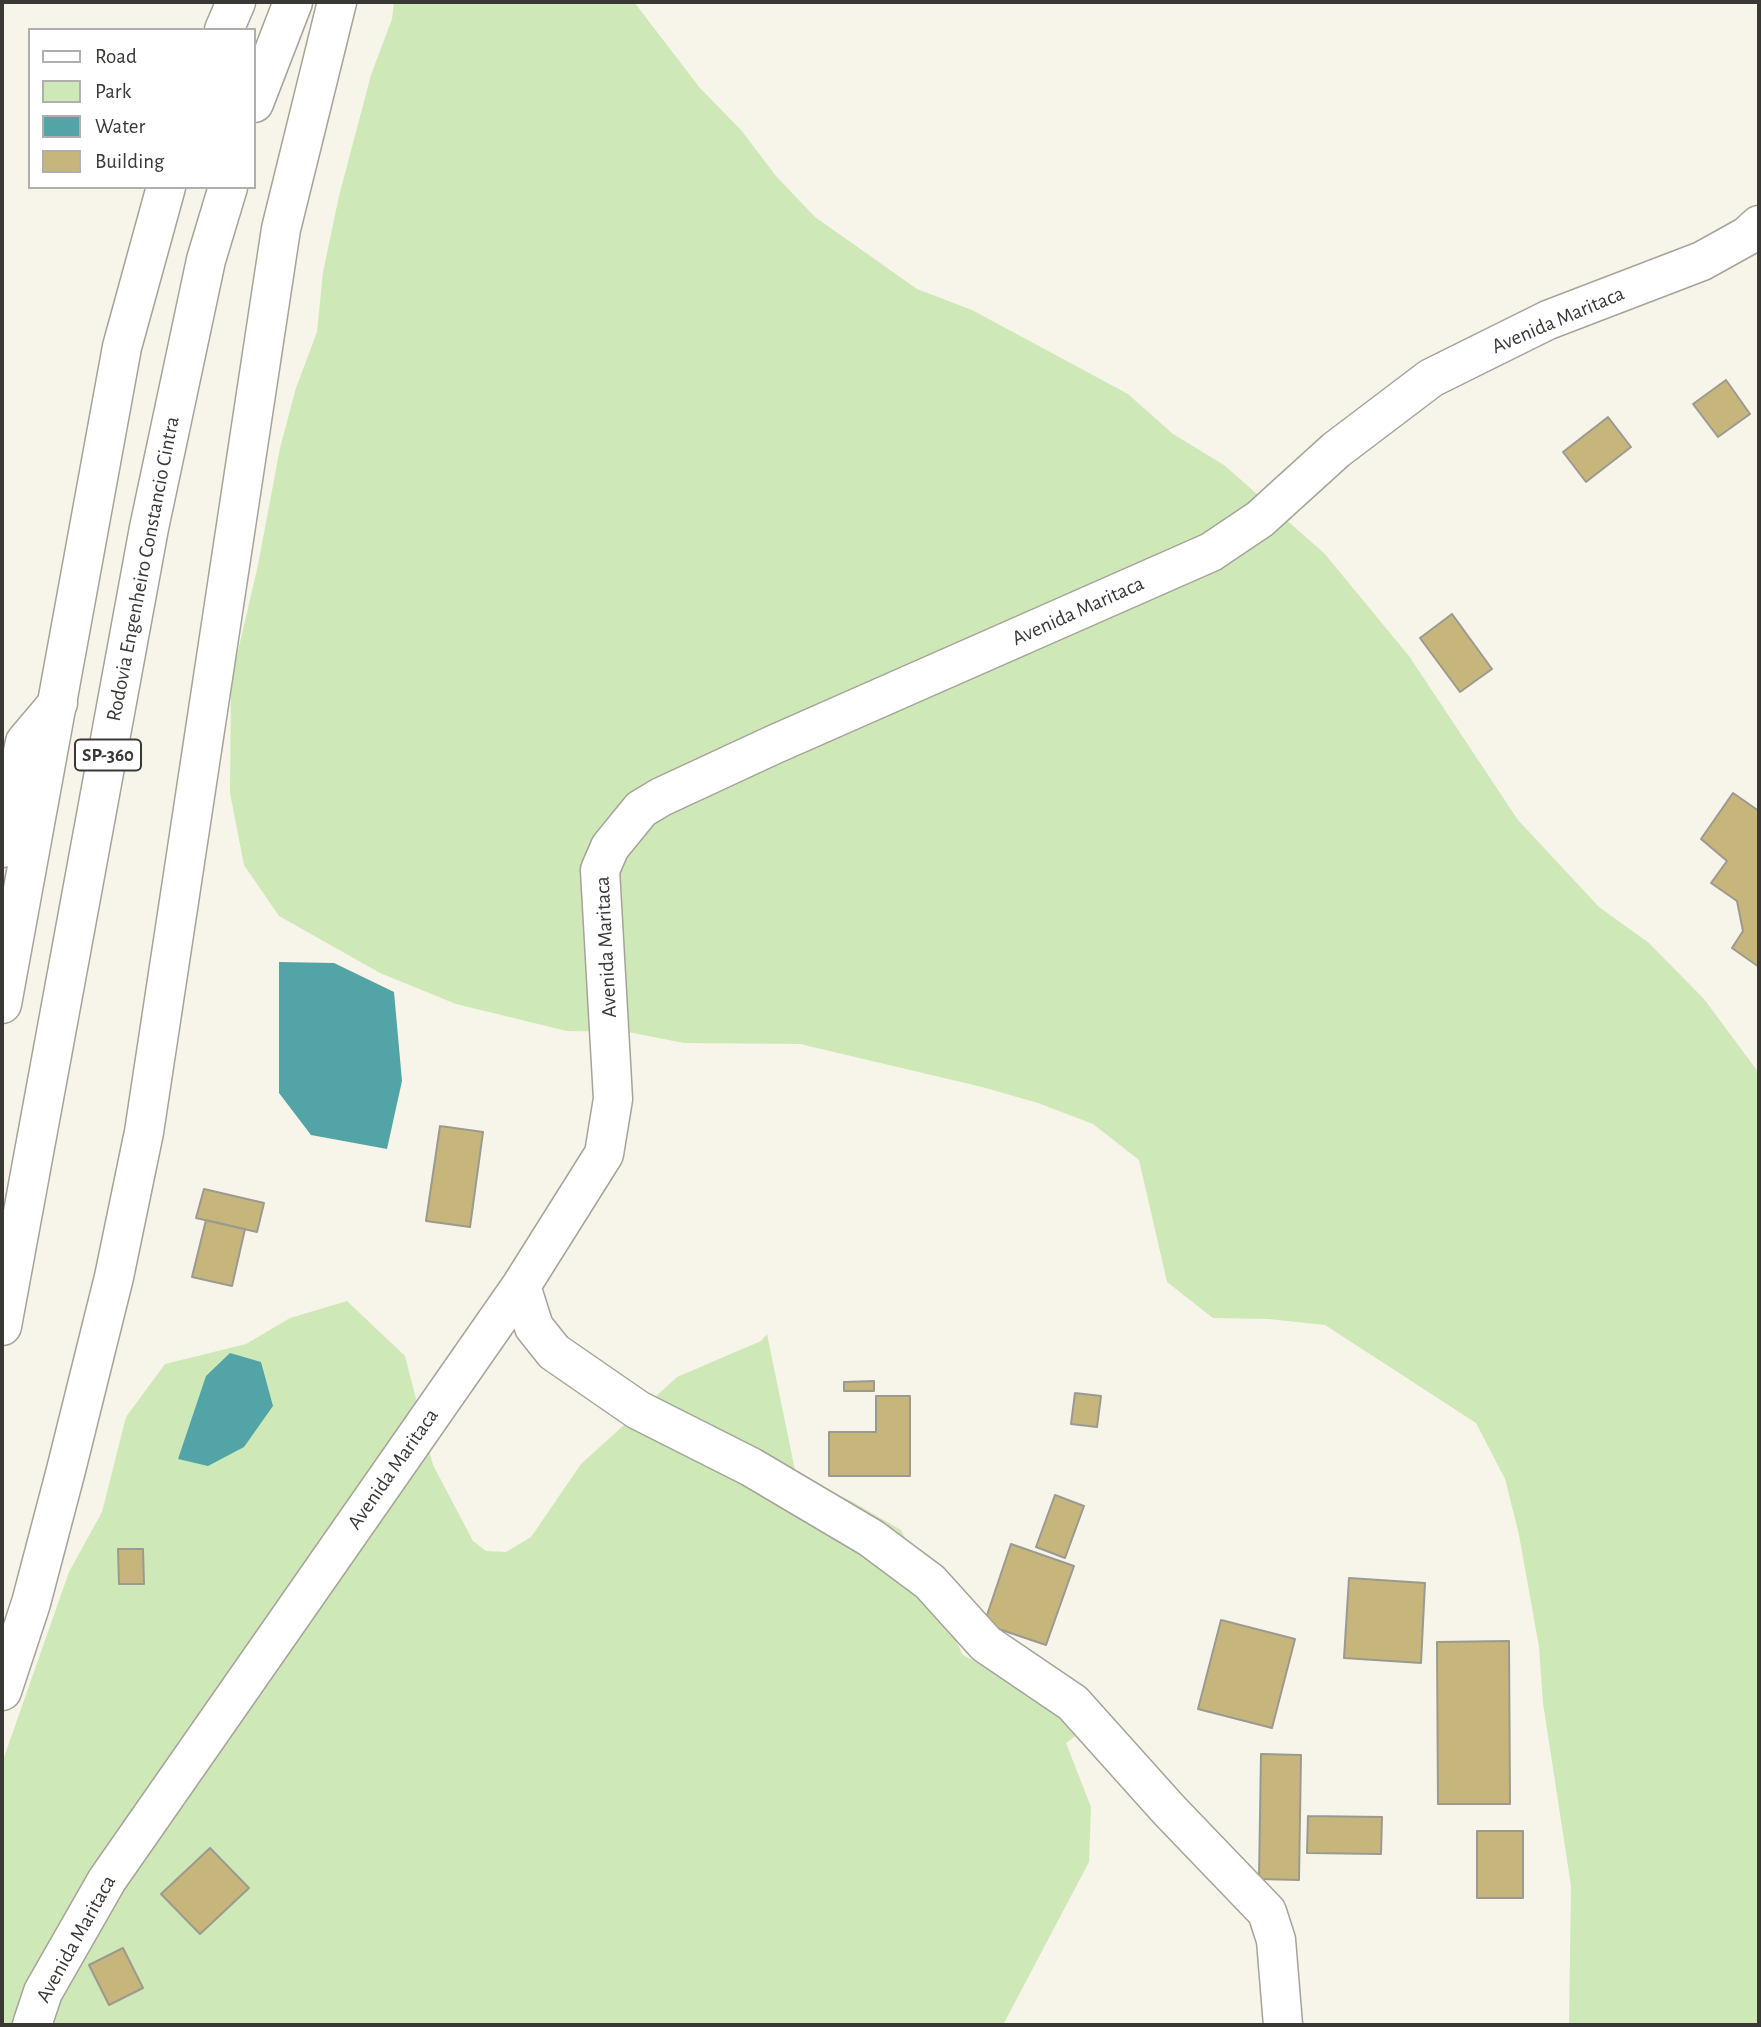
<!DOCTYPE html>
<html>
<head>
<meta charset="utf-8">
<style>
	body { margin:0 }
	#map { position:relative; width:1761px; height:2027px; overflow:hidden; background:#f7f4ea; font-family:"Alegreya Sans",sans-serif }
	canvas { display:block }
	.frame { position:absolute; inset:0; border:4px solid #393834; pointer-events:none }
	.legend { position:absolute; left:28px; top:28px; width:228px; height:161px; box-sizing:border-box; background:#fff; border:2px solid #b0afae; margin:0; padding:9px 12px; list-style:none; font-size:21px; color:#393834 }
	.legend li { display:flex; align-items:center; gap:14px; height:35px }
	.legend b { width:35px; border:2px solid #b0afae }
</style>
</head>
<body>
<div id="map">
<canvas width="1761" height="2027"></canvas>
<div class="frame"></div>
<ul class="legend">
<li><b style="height:9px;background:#fff"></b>Road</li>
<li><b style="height:19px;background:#cee9b7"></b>Park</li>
<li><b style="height:19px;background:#52a4a7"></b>Water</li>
<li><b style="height:19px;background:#c7b67b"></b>Building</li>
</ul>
</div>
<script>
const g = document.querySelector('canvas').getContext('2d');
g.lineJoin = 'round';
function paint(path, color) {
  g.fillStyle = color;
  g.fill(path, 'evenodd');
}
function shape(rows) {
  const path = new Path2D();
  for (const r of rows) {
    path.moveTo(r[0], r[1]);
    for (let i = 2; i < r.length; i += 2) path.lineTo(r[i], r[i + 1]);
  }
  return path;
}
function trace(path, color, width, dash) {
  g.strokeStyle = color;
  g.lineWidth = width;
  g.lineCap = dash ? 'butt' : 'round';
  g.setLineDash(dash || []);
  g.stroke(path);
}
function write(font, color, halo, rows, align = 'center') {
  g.font = font + ' "Alegreya Sans",sans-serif';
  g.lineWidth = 6;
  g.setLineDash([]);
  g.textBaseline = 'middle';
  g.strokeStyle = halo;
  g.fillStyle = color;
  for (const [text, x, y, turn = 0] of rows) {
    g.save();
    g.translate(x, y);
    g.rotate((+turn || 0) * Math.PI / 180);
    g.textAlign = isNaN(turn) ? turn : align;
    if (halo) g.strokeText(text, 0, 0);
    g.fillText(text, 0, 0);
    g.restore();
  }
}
paint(shape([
	[394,2,634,2,700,88,741,130,776,176,815,217,917,289,972,310,1128,394,1173,434,1224,465,1324,553,1409,656,1518,820,1599,907,1649,943,1704,999,1759,1073,1759,2025,1569,2025,1571,1886,1543,1703,1539,1647,1519,1535,1505,1479,1476,1423,1325,1325,1269,1319,1213,1318,1167,1282,1139,1160,1093,1124,1038,1103,982,1087,800,1044,684,1043,628,1032,567,1031,456,1004,380,973,279,916,244,865,230,793,231,681,258,565,280,448,296,388,317,332,323,272,339,196,371,75,392,19],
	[347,1301,405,1356,433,1465,473,1541,486,1551,506,1552,531,1537,581,1464,677,1377,761,1341,767,1334,796,1475,851,1501,901,1530,963,1655,1091,1725,1066,1743,1091,1807,1089,1862,1003,2025,2,2025,2,1763,69,1572,102,1512,126,1417,165,1364,246,1344,290,1318]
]), '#cee9b7');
paint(shape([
	[279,962,334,963,394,992,402,1081,387,1149,311,1135,279,1093],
	[230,1353,261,1362,273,1406,244,1447,208,1466,178,1459,206,1376]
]), '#52a4a7');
const building = shape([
	[1726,380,1750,414,1718,437,1693,404,1726,380],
	[1608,417,1631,447,1586,482,1563,452,1608,417],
	[1452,614,1492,669,1460,692,1420,638,1452,614],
	[1733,793,1759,811,1759,967,1732,948,1743,931,1737,901,1711,883,1727,861,1701,839,1733,793],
	[440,1126,483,1132,470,1227,426,1221,440,1126],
	[204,1189,264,1203,257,1232,196,1218,204,1189],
	[206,1220,245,1229,232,1286,192,1277,206,1220],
	[874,1381,874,1391,844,1391,844,1382,874,1381],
	[1075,1393,1101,1396,1097,1427,1071,1424,1075,1393],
	[876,1396,910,1396,910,1476,829,1476,829,1432,876,1432,876,1396],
	[1055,1495,1084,1506,1065,1558,1036,1547,1055,1495],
	[1011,1544,1074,1566,1046,1645,984,1624,1011,1544],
	[118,1549,143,1549,144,1584,119,1584,118,1549],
	[1349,1578,1425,1583,1421,1663,1344,1658,1349,1578],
	[1221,1620,1295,1639,1272,1728,1198,1709,1221,1620],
	[1509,1641,1510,1804,1438,1804,1437,1642,1509,1641],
	[1261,1754,1301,1755,1299,1880,1259,1879,1261,1754],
	[1308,1816,1382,1817,1381,1854,1307,1853,1308,1816],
	[1477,1831,1523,1831,1523,1898,1477,1898,1477,1831],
	[210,1848,249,1888,200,1934,161,1894,210,1848],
	[123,1948,143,1988,109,2005,89,1965,123,1948]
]);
paint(building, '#c7b67b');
trace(building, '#9c9a90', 2);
const minor = shape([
	[2,848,25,742,58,703],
	[521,1286,534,1327,554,1352,638,1410,751,1467,871,1538,930,1582,986,1644,1073,1703,1169,1810,1267,1912,1276,1940,1283,2025],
	[32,2025,43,1992,107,1880,521,1286,604,1154,613,1099,600,870,610,847,641,809,661,797,773,745,1211,552,1260,519,1336,450,1431,378,1548,320,1702,261,1747,236,1759,225]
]);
const highway = shape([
	[224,30,236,2],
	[254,103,293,2],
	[2,1004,122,347,166,187],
	[2,1326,149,528,206,260,228,187],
	[2,1691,31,1603,66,1470,114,1277,144,1132,281,229,337,2]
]);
trace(minor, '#a6a39a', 41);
trace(highway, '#a6a39a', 41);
trace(minor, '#fff', 38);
trace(highway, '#fff', 38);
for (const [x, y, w] of [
	[108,755,66]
]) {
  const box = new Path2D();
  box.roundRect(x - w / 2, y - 15.5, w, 31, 5);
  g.fillStyle = '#fff';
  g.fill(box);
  trace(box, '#393834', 2);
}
write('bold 19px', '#393834', null, [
	["SP-360",108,755]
]);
write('21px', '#393834', '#fff', [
	["Avenida Maritaca",1558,320,-23],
	["Rodovia Engenheiro Constancio Cintra",143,569,-79],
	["Avenida Maritaca",1078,611,-24],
	["Avenida Maritaca",606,947,-93],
	["Avenida Maritaca",393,1469,-55],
	["Avenida Maritaca",76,1939,-61]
]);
</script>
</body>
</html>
